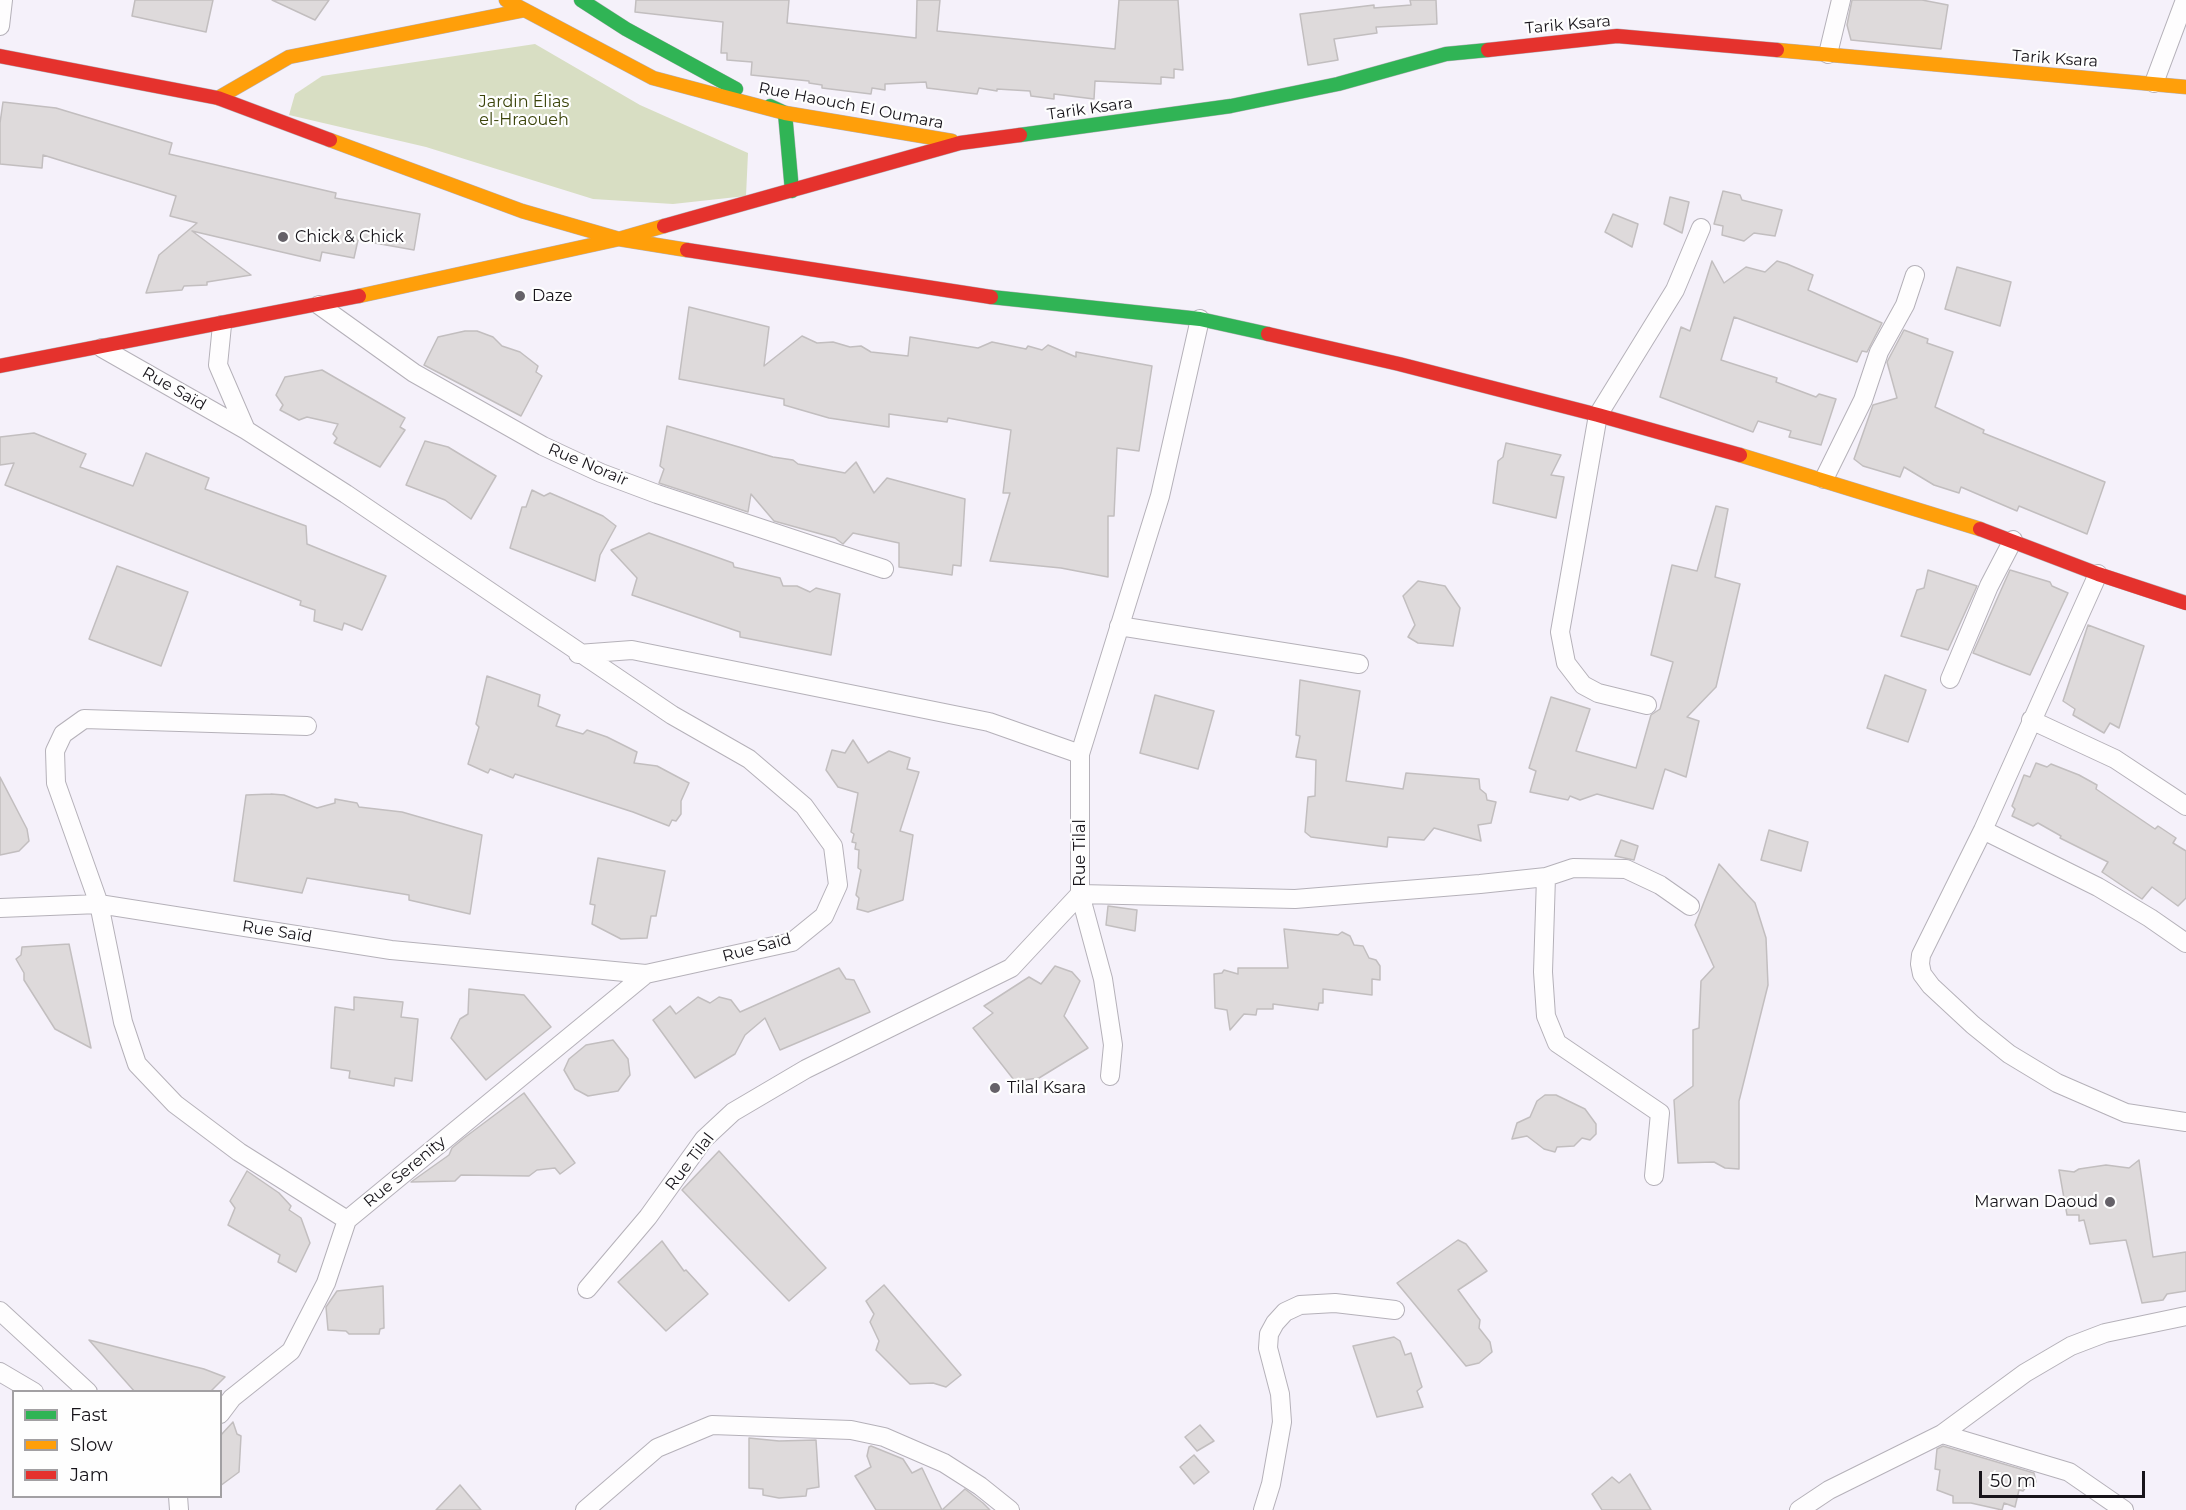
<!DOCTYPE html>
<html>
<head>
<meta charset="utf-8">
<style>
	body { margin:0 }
	#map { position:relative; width:2186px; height:1510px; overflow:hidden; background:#f5f1fa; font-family:Montserrat,sans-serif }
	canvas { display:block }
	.legend { position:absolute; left:12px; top:1390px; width:210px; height:108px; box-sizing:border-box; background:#fefefe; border:2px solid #a2a0a3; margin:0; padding:8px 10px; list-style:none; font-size:18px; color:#17141a }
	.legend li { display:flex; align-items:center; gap:12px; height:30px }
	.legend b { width:30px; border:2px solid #a2a0a3 }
	.scale { position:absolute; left:1979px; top:1471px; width:166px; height:27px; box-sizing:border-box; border:3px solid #17141a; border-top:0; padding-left:8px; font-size:18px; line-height:21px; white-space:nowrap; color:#17141a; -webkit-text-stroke:4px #fefefe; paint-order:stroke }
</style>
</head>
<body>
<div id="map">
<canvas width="2186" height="1510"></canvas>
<ul class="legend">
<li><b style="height:8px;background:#30b455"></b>Fast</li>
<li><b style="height:8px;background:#ff9f0a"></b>Slow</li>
<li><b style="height:8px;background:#e5322d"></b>Jam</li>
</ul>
<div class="scale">50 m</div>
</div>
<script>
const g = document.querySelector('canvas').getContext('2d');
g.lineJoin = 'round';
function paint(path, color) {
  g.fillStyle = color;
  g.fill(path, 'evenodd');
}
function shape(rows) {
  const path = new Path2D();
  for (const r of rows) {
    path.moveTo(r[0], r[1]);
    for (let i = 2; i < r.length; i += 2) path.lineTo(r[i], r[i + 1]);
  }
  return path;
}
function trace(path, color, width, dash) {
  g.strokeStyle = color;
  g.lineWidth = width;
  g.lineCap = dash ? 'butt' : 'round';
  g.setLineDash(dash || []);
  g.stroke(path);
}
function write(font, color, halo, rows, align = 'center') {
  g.font = font + ' Montserrat,sans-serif';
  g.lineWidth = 4.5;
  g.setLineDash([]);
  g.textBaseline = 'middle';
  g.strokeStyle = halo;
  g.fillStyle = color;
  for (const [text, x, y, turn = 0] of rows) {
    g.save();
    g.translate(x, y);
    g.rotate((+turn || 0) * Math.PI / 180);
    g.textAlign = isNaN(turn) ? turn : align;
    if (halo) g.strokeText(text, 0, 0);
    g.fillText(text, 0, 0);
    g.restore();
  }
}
paint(shape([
	[535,44,640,105,748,153,746,196,673,204,593,199,426,147,289,115,295,94,322,76]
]), '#d8dec3');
const building = shape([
	[135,0,213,0,206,32,132,16,135,0],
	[272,0,329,0,315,20,272,0],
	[636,0,789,0,787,23,916,38,917,0,940,0,937,31,1115,49,1119,0,1178,0,1183,70,1174,69,1174,78,1161,77,1161,84,1095,81,1094,99,1054,94,1054,99,1031,96,1030,91,997,89,997,91,979,88,977,94,927,88,926,82,885,84,885,90,872,88,871,94,822,88,822,85,809,83,809,81,751,75,752,62,727,60,727,53,721,53,723,22,635,12,636,0],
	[1410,0,1436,0,1437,24,1376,27,1377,33,1334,39,1338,60,1308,65,1300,14,1374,5,1374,8,1411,5,1410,0],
	[1852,0,1922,0,1948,5,1941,49,1851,40,1847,25,1852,0],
	[3,102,56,108,172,143,169,154,336,193,335,198,420,214,414,250,358,240,354,258,322,252,320,261,192,231,251,275,207,282,207,285,184,286,182,290,146,293,159,255,197,223,170,216,176,196,43,155,42,168,0,164,0,123,3,102],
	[1723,191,1740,195,1742,200,1782,210,1775,236,1754,233,1744,241,1722,235,1723,226,1714,224,1723,191],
	[1670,197,1689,202,1682,233,1664,224,1670,197],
	[1613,214,1638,224,1632,247,1605,232,1613,214],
	[1712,261,1724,283,1746,267,1765,272,1777,261,1787,264,1813,275,1808,290,1882,323,1867,352,1862,351,1857,362,1734,317,1721,360,1777,378,1776,382,1816,397,1819,394,1836,399,1821,445,1789,437,1791,431,1758,421,1753,432,1660,397,1681,327,1690,331,1712,261],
	[1957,267,2011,282,2000,326,1945,309,1957,267],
	[689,307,769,327,764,366,802,336,817,343,833,342,850,347,861,346,871,352,908,356,910,337,978,348,992,342,1026,349,1028,346,1042,350,1048,345,1076,357,1076,352,1152,366,1139,451,1117,448,1114,516,1108,516,1108,577,1061,568,990,561,1010,493,1003,493,1011,430,948,418,947,422,889,414,889,427,829,418,784,405,784,399,679,379,689,307],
	[1904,330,1928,339,1927,343,1953,352,1935,407,1984,430,1983,433,2105,482,2087,534,2019,506,2017,511,1961,487,1959,493,1934,485,1904,467,1900,477,1863,466,1854,459,1873,405,1897,398,1887,362,1904,330],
	[465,331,477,331,493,337,502,346,520,352,538,366,536,372,542,376,521,416,424,365,438,337,465,331],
	[322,370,405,418,400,427,405,430,380,467,334,443,337,438,333,434,338,424,307,417,299,420,280,410,283,405,276,395,285,377,322,370],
	[667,426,773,457,793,460,798,464,845,473,856,462,874,493,887,478,965,499,961,566,953,565,952,575,899,567,899,543,853,533,843,544,835,538,774,521,751,494,748,512,659,483,664,469,660,466,667,426],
	[34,433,86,454,80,467,133,486,146,453,209,478,205,489,306,526,307,544,386,576,362,630,344,623,342,630,314,621,315,610,300,605,301,601,5,485,14,463,0,465,0,437,34,433],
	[425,441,448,447,496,476,471,519,445,500,406,485,425,441],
	[1506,443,1561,455,1551,475,1564,477,1556,518,1493,503,1498,461,1503,457,1506,443],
	[532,490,544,496,550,493,603,516,616,526,600,555,595,581,510,548,522,507,526,507,532,490],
	[1716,506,1728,509,1715,577,1740,584,1716,687,1687,717,1699,721,1686,777,1665,769,1653,809,1597,794,1580,800,1570,796,1568,800,1530,792,1536,771,1529,768,1551,697,1590,709,1576,751,1636,768,1651,715,1660,709,1673,662,1651,655,1672,565,1697,571,1716,506],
	[649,533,733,563,734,567,780,578,783,586,797,586,810,592,816,588,840,594,831,655,740,637,740,632,632,595,637,578,611,550,649,533],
	[117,566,188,592,161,666,89,639,117,566],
	[1928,570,1977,586,1948,650,1901,636,1917,590,1924,588,1928,570],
	[2010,570,2050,582,2052,586,2068,593,2030,675,1973,653,2010,570],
	[1418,581,1445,586,1460,608,1453,646,1418,643,1408,637,1415,625,1403,596,1418,581],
	[2088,625,2144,646,2119,728,2110,723,2104,733,2073,715,2075,709,2063,701,2088,625],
	[1885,675,1926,690,1908,742,1867,728,1885,675],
	[487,676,540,695,538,706,560,715,556,726,583,734,587,730,607,737,637,752,634,763,657,766,689,783,681,801,681,814,676,821,672,820,669,826,633,812,515,774,513,778,490,769,488,773,468,764,479,727,476,724,487,676],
	[1300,680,1360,691,1346,781,1403,789,1406,773,1479,779,1480,789,1486,794,1487,800,1496,802,1491,823,1478,825,1481,841,1434,828,1424,840,1388,837,1387,847,1311,837,1305,832,1308,797,1315,796,1316,760,1296,757,1300,736,1296,735,1300,680],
	[1155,695,1214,711,1198,769,1140,753,1155,695],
	[853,740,868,763,889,751,910,758,907,769,919,772,900,831,913,835,903,900,868,912,857,909,859,898,856,895,861,870,858,868,859,850,855,849,856,843,852,842,854,834,851,832,858,793,838,787,826,770,832,750,845,753,853,740],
	[2036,763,2047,767,2051,764,2079,775,2097,785,2096,789,2155,829,2158,826,2176,838,2173,843,2186,851,2186,898,2178,906,2152,887,2142,899,2102,872,2108,862,2060,838,2061,836,2038,823,2033,826,2012,816,2015,809,2012,806,2024,775,2030,777,2036,763],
	[0,777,27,829,29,841,19,851,0,855,0,777],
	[271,794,284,795,317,808,335,803,335,799,357,803,359,807,402,812,482,835,470,914,409,900,409,895,307,878,302,893,234,881,246,795,271,794],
	[1769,830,1808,842,1801,871,1761,860,1769,830],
	[1621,840,1638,846,1634,860,1615,856,1621,840],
	[598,858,665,871,656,916,651,916,647,938,621,939,592,924,595,905,590,904,598,858],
	[1719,864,1755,903,1766,938,1768,985,1739,1101,1739,1169,1725,1168,1714,1162,1678,1163,1674,1100,1693,1086,1693,1030,1699,1028,1701,981,1714,967,1695,925,1719,864],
	[1108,906,1137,910,1135,931,1106,925,1108,906],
	[1284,929,1338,935,1342,932,1350,936,1354,945,1363,946,1369,958,1376,960,1380,966,1380,980,1372,979,1372,995,1323,989,1323,1003,1319,1003,1318,1010,1273,1004,1273,1009,1257,1009,1256,1015,1244,1014,1230,1030,1227,1010,1215,1008,1214,974,1222,973,1224,970,1238,974,1238,968,1288,968,1284,929],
	[69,944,91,1048,55,1029,24,980,24,973,16,959,21,955,22,947,69,944],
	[1055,966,1072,972,1080,981,1064,1016,1088,1048,1039,1078,1023,1080,1018,1085,973,1028,993,1013,984,1006,1029,977,1041,984,1055,966],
	[839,968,846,979,854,980,870,1012,780,1050,765,1018,745,1035,735,1054,695,1078,653,1020,670,1006,676,1014,698,997,710,1003,719,997,731,1000,740,1012,839,968],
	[469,989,524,995,551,1027,486,1080,451,1038,460,1019,468,1014,469,989],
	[354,997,403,1002,401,1017,418,1019,412,1081,395,1078,394,1086,349,1078,350,1071,331,1068,335,1007,354,1010,354,997],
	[613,1040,628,1059,630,1075,618,1091,588,1096,575,1089,564,1070,569,1059,586,1045,613,1040],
	[524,1093,575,1163,560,1174,555,1168,537,1170,529,1176,461,1175,455,1181,411,1182,449,1155,452,1148,464,1138,524,1093],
	[1545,1095,1556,1095,1585,1109,1596,1124,1596,1134,1590,1140,1582,1138,1574,1146,1557,1147,1555,1152,1544,1149,1527,1136,1512,1139,1517,1123,1530,1117,1537,1101,1545,1095],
	[719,1151,826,1268,789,1301,682,1190,719,1151],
	[2139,1160,2153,1257,2186,1252,2186,1291,2167,1294,2163,1300,2142,1303,2126,1240,2090,1244,2084,1220,2079,1221,2079,1215,2067,1215,2059,1170,2074,1172,2079,1169,2106,1165,2129,1168,2139,1160],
	[247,1171,279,1193,291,1206,289,1210,301,1218,310,1243,296,1272,278,1262,280,1255,228,1225,235,1208,230,1201,247,1171],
	[1458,1240,1466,1244,1487,1271,1458,1290,1480,1320,1479,1328,1490,1342,1492,1352,1479,1363,1466,1366,1397,1283,1458,1240],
	[662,1241,684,1271,686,1270,708,1294,666,1331,618,1282,662,1241],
	[884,1285,961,1375,946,1387,933,1383,910,1384,876,1350,879,1341,870,1322,874,1314,866,1301,884,1285],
	[383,1286,384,1328,380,1329,379,1334,349,1334,346,1331,328,1330,326,1307,337,1291,383,1286],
	[1394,1337,1400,1341,1405,1355,1411,1353,1422,1387,1417,1391,1423,1407,1377,1417,1353,1346,1394,1337],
	[89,1340,204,1369,225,1377,210,1392,135,1392,89,1340],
	[233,1422,237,1434,241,1436,239,1472,220,1486,220,1436,233,1422],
	[1200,1425,1214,1441,1197,1451,1185,1437,1200,1425],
	[749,1438,779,1441,816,1440,819,1487,807,1489,806,1496,779,1498,763,1495,763,1489,749,1488,749,1438],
	[871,1446,903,1459,912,1473,922,1468,942,1510,876,1510,855,1476,871,1467,867,1456,869,1447,871,1446],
	[1943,1446,2034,1473,2036,1482,2027,1486,2023,1491,2019,1490,2015,1507,2004,1503,2002,1510,1971,1503,1953,1503,1953,1496,1937,1490,1940,1470,1935,1469,1937,1449,1943,1446],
	[1194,1455,1209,1472,1194,1484,1180,1467,1194,1455],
	[1630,1474,1651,1510,1602,1510,1592,1494,1612,1477,1619,1483,1630,1474],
	[460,1485,481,1510,436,1510,460,1485],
	[965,1489,983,1503,990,1510,942,1510,965,1489]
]);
paint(building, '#dedadb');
trace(building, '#c2bebf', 1.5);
const street = shape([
	[0,26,3,0],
	[1828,54,1841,0],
	[2154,83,2185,0],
	[319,305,414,373,543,446,601,473,657,494,884,569],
	[222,325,218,365,246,430],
	[1824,479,1863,400,1879,352,1905,305,1915,275],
	[2098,574,1983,830,1921,955,1920,964,1922,974,1931,986,1973,1025,2009,1054,2057,1083,2126,1113,2186,1122],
	[1119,626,1359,664],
	[578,654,632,650,989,722,1080,754],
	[1950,679,1989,586,2013,540],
	[1647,705,1598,693,1583,685,1566,663,1560,632,1598,415,1675,290,1701,228],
	[2031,720,2115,759,2186,806],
	[307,726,84,719,63,734,55,751,56,783,99,904,123,1022,137,1064,175,1104,239,1152,347,1220],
	[1983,830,2098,887,2150,918,2186,943],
	[1546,877,1543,972,1546,1016,1557,1043,1660,1113,1654,1176],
	[0,908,99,904,391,950,646,974,792,942,824,916,838,885,833,846,804,806,749,759,672,715,346,494,246,430,102,348],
	[1110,1076,1113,1045,1103,979,1080,894,1295,899,1480,884,1546,877,1573,868,1626,869,1660,885,1690,906],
	[587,1289,648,1217,704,1139,733,1112,806,1069,1011,968,1080,894,1080,754,1160,496,1200,319],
	[0,1311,88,1392],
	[0,1372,34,1392],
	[220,1414,232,1398,291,1351,326,1283,347,1220,646,974],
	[1942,1434,2069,1472,2124,1510],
	[178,1496,179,1510],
	[585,1510,657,1448,712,1425,851,1430,884,1437,944,1463,980,1486,1010,1510],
	[1263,1510,1271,1484,1282,1422,1280,1394,1268,1348,1269,1334,1275,1323,1285,1312,1300,1305,1335,1303,1395,1310],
	[1799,1510,1829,1490,1942,1434,2025,1373,2071,1346,2105,1333,2186,1316]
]);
const fast = shape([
	[581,0,626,29,736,89],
	[770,106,785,113,792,191],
	[1020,135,1231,106,1338,84,1446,54,1488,50],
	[991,297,1200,319,1268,334]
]);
const slow = shape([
	[506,0,653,78,785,113,952,141],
	[1777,50,2186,87],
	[218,98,289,57,525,10],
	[330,140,522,211,619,239,687,250],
	[359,296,619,239,664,226],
	[1740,455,1980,529]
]);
const jam = shape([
	[1488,50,1617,36,1777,50],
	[0,56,218,98,330,140],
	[664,226,960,143,1020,135],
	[687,250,991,297],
	[1268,334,1399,364,1598,415,1740,455],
	[0,366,359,296],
	[1980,529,2098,574,2186,603]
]);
trace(street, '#b5b1b9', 20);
trace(fast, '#b5b1b9', 15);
trace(slow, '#b5b1b9', 15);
trace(jam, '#b5b1b9', 15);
trace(street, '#fefdfe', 18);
trace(fast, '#30b455', 14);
trace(slow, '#ff9f0a', 14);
trace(jam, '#e5322d', 14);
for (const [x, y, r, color] of [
	[283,237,6,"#656168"],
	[520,296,6,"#656168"],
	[995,1088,6,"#656168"],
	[2110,1202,6,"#656168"]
]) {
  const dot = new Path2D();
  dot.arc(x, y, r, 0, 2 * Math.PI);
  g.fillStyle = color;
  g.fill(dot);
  trace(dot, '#fefefe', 2);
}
write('16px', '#17141a', '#fefefe', [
	["Tarik Ksara",1568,25,-5],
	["Tarik Ksara",2055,59,4],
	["Rue Haouch El Oumara",851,106,11],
	["Tarik Ksara",1090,109,-8],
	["Rue Saïd",174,389,30],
	["Rue Norair",588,465,23],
	["Rue Tilal",1080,853,-90],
	["Rue Saïd",277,932,9],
	["Rue Saïd",757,948,-15],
	["Rue Tilal",690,1162,-52],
	["Rue Serenity",405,1172,-40]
]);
write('16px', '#3b440a', '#fefefe', [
	["Jardin Élias",524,102],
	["el-Hraoueh",524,120]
]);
write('16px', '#17141a', '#fefefe', [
	["Chick & Chick",295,237],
	["Daze",532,296],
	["Tilal Ksara",1007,1088],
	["Marwan Daoud",2098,1202,"right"]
], 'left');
</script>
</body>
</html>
